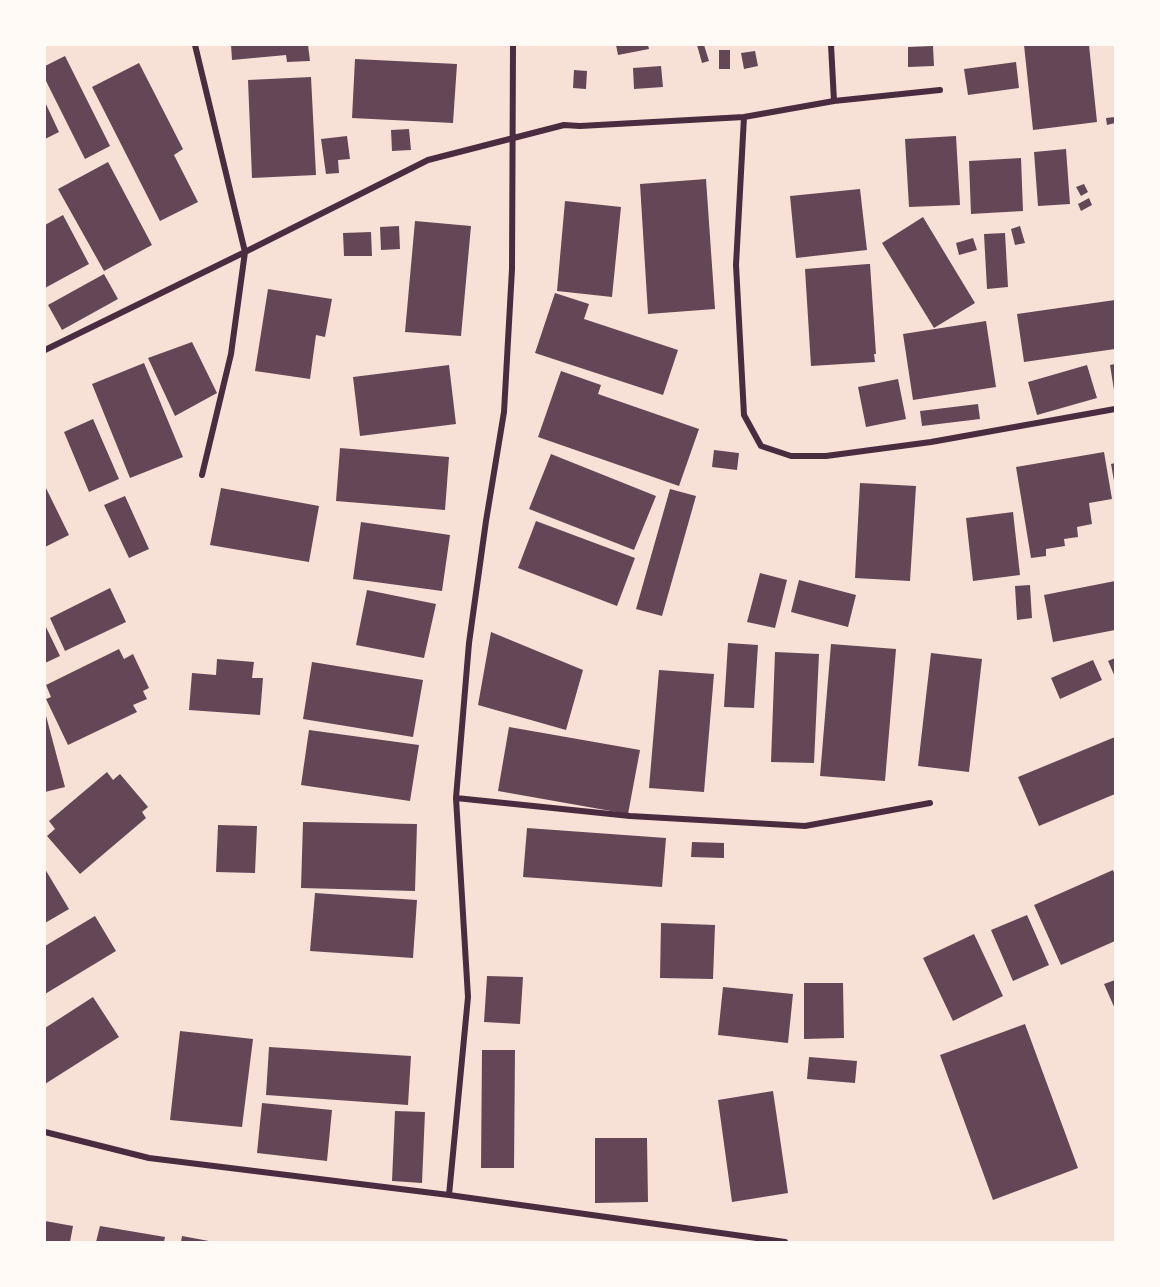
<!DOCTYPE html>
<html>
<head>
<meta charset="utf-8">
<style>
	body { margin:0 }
	#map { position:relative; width:1160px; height:1287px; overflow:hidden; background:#f7e1d7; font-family:Jost,sans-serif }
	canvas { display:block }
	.frame { position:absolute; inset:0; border:46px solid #fffaf5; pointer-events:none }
</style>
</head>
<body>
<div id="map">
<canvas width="1160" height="1287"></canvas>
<div class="frame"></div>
</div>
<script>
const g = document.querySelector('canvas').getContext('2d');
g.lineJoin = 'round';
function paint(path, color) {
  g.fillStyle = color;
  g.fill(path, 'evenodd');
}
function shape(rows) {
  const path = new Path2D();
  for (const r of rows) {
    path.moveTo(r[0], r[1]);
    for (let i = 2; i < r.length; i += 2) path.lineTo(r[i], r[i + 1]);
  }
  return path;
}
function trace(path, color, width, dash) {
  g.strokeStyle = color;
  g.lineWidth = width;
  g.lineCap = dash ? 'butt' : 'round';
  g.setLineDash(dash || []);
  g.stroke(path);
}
paint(shape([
	[231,45,308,45,310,61,287,62,286,55,232,60],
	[616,45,648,45,649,49,618,55],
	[697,45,704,45,709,61,702,63],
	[1024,45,1089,45,1097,122,1033,130],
	[933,46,934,66,908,67,908,47],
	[719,50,730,50,730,69,719,69],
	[755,51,758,66,744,69,741,53],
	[65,56,110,146,85,159,45,79,45,66],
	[355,59,457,64,453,123,352,118],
	[1016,62,1019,88,968,95,964,69],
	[139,63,183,149,174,155,198,202,160,221,92,87],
	[661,66,663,87,634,89,633,68],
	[574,70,587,71,586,89,573,88],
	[311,77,316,175,252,178,248,80],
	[45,102,59,132,45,139],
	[1115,117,1115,123,1107,125,1106,118],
	[409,129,411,150,392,151,391,130],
	[347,136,350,159,338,160,339,173,326,174,321,139],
	[956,136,960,205,909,207,905,139],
	[1066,149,1070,204,1038,206,1034,152],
	[1021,158,1023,211,971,214,969,161],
	[108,162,152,245,104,271,58,189],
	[706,179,715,309,648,314,640,184],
	[1084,184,1088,192,1081,196,1076,187],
	[860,189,867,250,796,258,790,196],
	[1089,198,1092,205,1081,211,1078,204],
	[565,201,621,207,612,297,557,291],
	[63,215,89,264,45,288,45,225],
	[923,217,975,303,934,328,882,243],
	[415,221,471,226,461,336,405,332],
	[399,226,400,249,381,250,380,227],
	[1020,226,1025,243,1015,245,1011,229],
	[371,232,372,256,344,256,343,233],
	[1005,233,1008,287,987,289,984,234],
	[973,238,977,250,959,255,956,243],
	[868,264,870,264,876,354,874,354,875,362,811,366,805,269],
	[104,274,118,299,62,330,48,305],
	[268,289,332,299,325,337,316,335,310,379,255,371],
	[555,293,589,304,584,319,678,350,663,395,535,353],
	[1115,300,1115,349,1024,362,1017,314],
	[986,321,996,387,913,400,903,334],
	[192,342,217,393,175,416,148,358],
	[144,363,183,457,130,478,92,384],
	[1115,364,1115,390,1114,390,1110,365],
	[449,365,456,424,360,436,353,377],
	[1087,365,1097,398,1037,415,1028,382],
	[561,371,601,385,598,394,699,429,679,486,538,437],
	[898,379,906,419,866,427,858,387],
	[978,404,980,419,922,426,920,411],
	[93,419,119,479,89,492,64,432],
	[340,448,449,457,445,510,336,501],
	[714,450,739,453,737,470,712,467],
	[1104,452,1112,499,1089,503,1092,524,1077,527,1078,537,1064,539,1065,546,1046,549,1046,556,1031,558,1016,467],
	[551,454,656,496,634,550,529,509],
	[1115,463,1115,481,1114,481,1111,464],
	[860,483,916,486,910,581,855,578],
	[45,486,69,535,45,547],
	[221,488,319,506,309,562,210,545],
	[670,489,696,496,662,616,636,609],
	[125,496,149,549,129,558,104,505],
	[1013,512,1020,575,973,581,966,518],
	[536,521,635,558,617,606,518,568],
	[361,522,450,535,442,591,353,579],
	[760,573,787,580,775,628,747,622],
	[799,580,856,595,848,627,791,612],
	[1115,581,1115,630,1053,642,1044,595],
	[1030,585,1032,618,1017,620,1015,586],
	[110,588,126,622,65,651,50,618],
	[367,590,436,604,424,658,356,645],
	[45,625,60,656,45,663],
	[491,632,583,670,566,730,478,705],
	[728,643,758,645,754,708,724,707],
	[831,644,896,649,885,781,820,776],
	[119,649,124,659,133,654,149,688,143,691,147,699,133,705,137,712,68,745,46,699,51,697,46,685],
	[775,652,819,654,814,763,771,762],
	[931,653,982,659,969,772,918,766],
	[1115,658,1115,677,1108,661],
	[217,659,254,662,252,678,263,678,260,715,189,710,192,673,216,675],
	[1093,660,1102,680,1060,699,1051,678],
	[312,662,423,680,413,737,303,719],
	[659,670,714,674,704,792,649,788],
	[45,712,65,787,45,792],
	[509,727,640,750,628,814,498,791],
	[309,730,419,745,410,801,301,785],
	[1115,737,1115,794,1039,826,1018,777],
	[107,772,113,780,120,774,148,807,142,812,146,818,80,874,47,836,55,829,49,821],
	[303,822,417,824,415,891,301,888],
	[218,825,257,826,255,873,216,872],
	[527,828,666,838,662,887,523,877],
	[692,842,724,843,724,858,691,857],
	[45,869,69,909,45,923],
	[1113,870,1115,875,1115,941,1061,965,1034,905],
	[315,893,417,900,413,958,310,951],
	[1027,915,1049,965,1013,981,991,930],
	[95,916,116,951,45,994,45,946],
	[661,923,715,925,713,979,660,978],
	[974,934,1003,996,953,1021,923,958],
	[487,976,523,977,520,1024,484,1022],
	[1115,980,1115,1009,1104,984],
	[804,983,843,983,844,1038,804,1039],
	[723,987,793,994,788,1043,718,1035],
	[93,997,119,1037,45,1084,45,1028],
	[1025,1024,1078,1168,993,1200,940,1055],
	[180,1031,253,1039,242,1127,170,1120],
	[269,1047,411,1056,408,1105,266,1095],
	[482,1050,515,1050,514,1168,481,1168],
	[809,1057,857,1061,855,1083,807,1079],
	[773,1091,788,1193,732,1202,718,1100],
	[262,1103,332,1110,327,1161,257,1153],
	[395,1111,425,1112,422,1183,392,1181],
	[595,1138,647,1138,648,1202,595,1203],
	[45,1221,73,1226,70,1242,45,1242],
	[100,1226,165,1237,164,1242,96,1242],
	[182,1236,209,1241,209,1242,181,1242]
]), '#644757');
trace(shape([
	[195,45,245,252,231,354,202,475],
	[831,45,834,101],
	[744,117,736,265,744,415,761,446,791,456,826,456,931,442,1115,409],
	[45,350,245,252,428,160,564,125,580,126,744,117,834,101,940,90],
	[456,798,630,816,805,826,930,803],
	[45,1132,149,1158,449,1195,785,1242],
	[449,1195,468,997,456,798,469,643,486,521,504,412,512,269,513,45]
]), '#4a2c40', 6);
</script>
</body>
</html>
